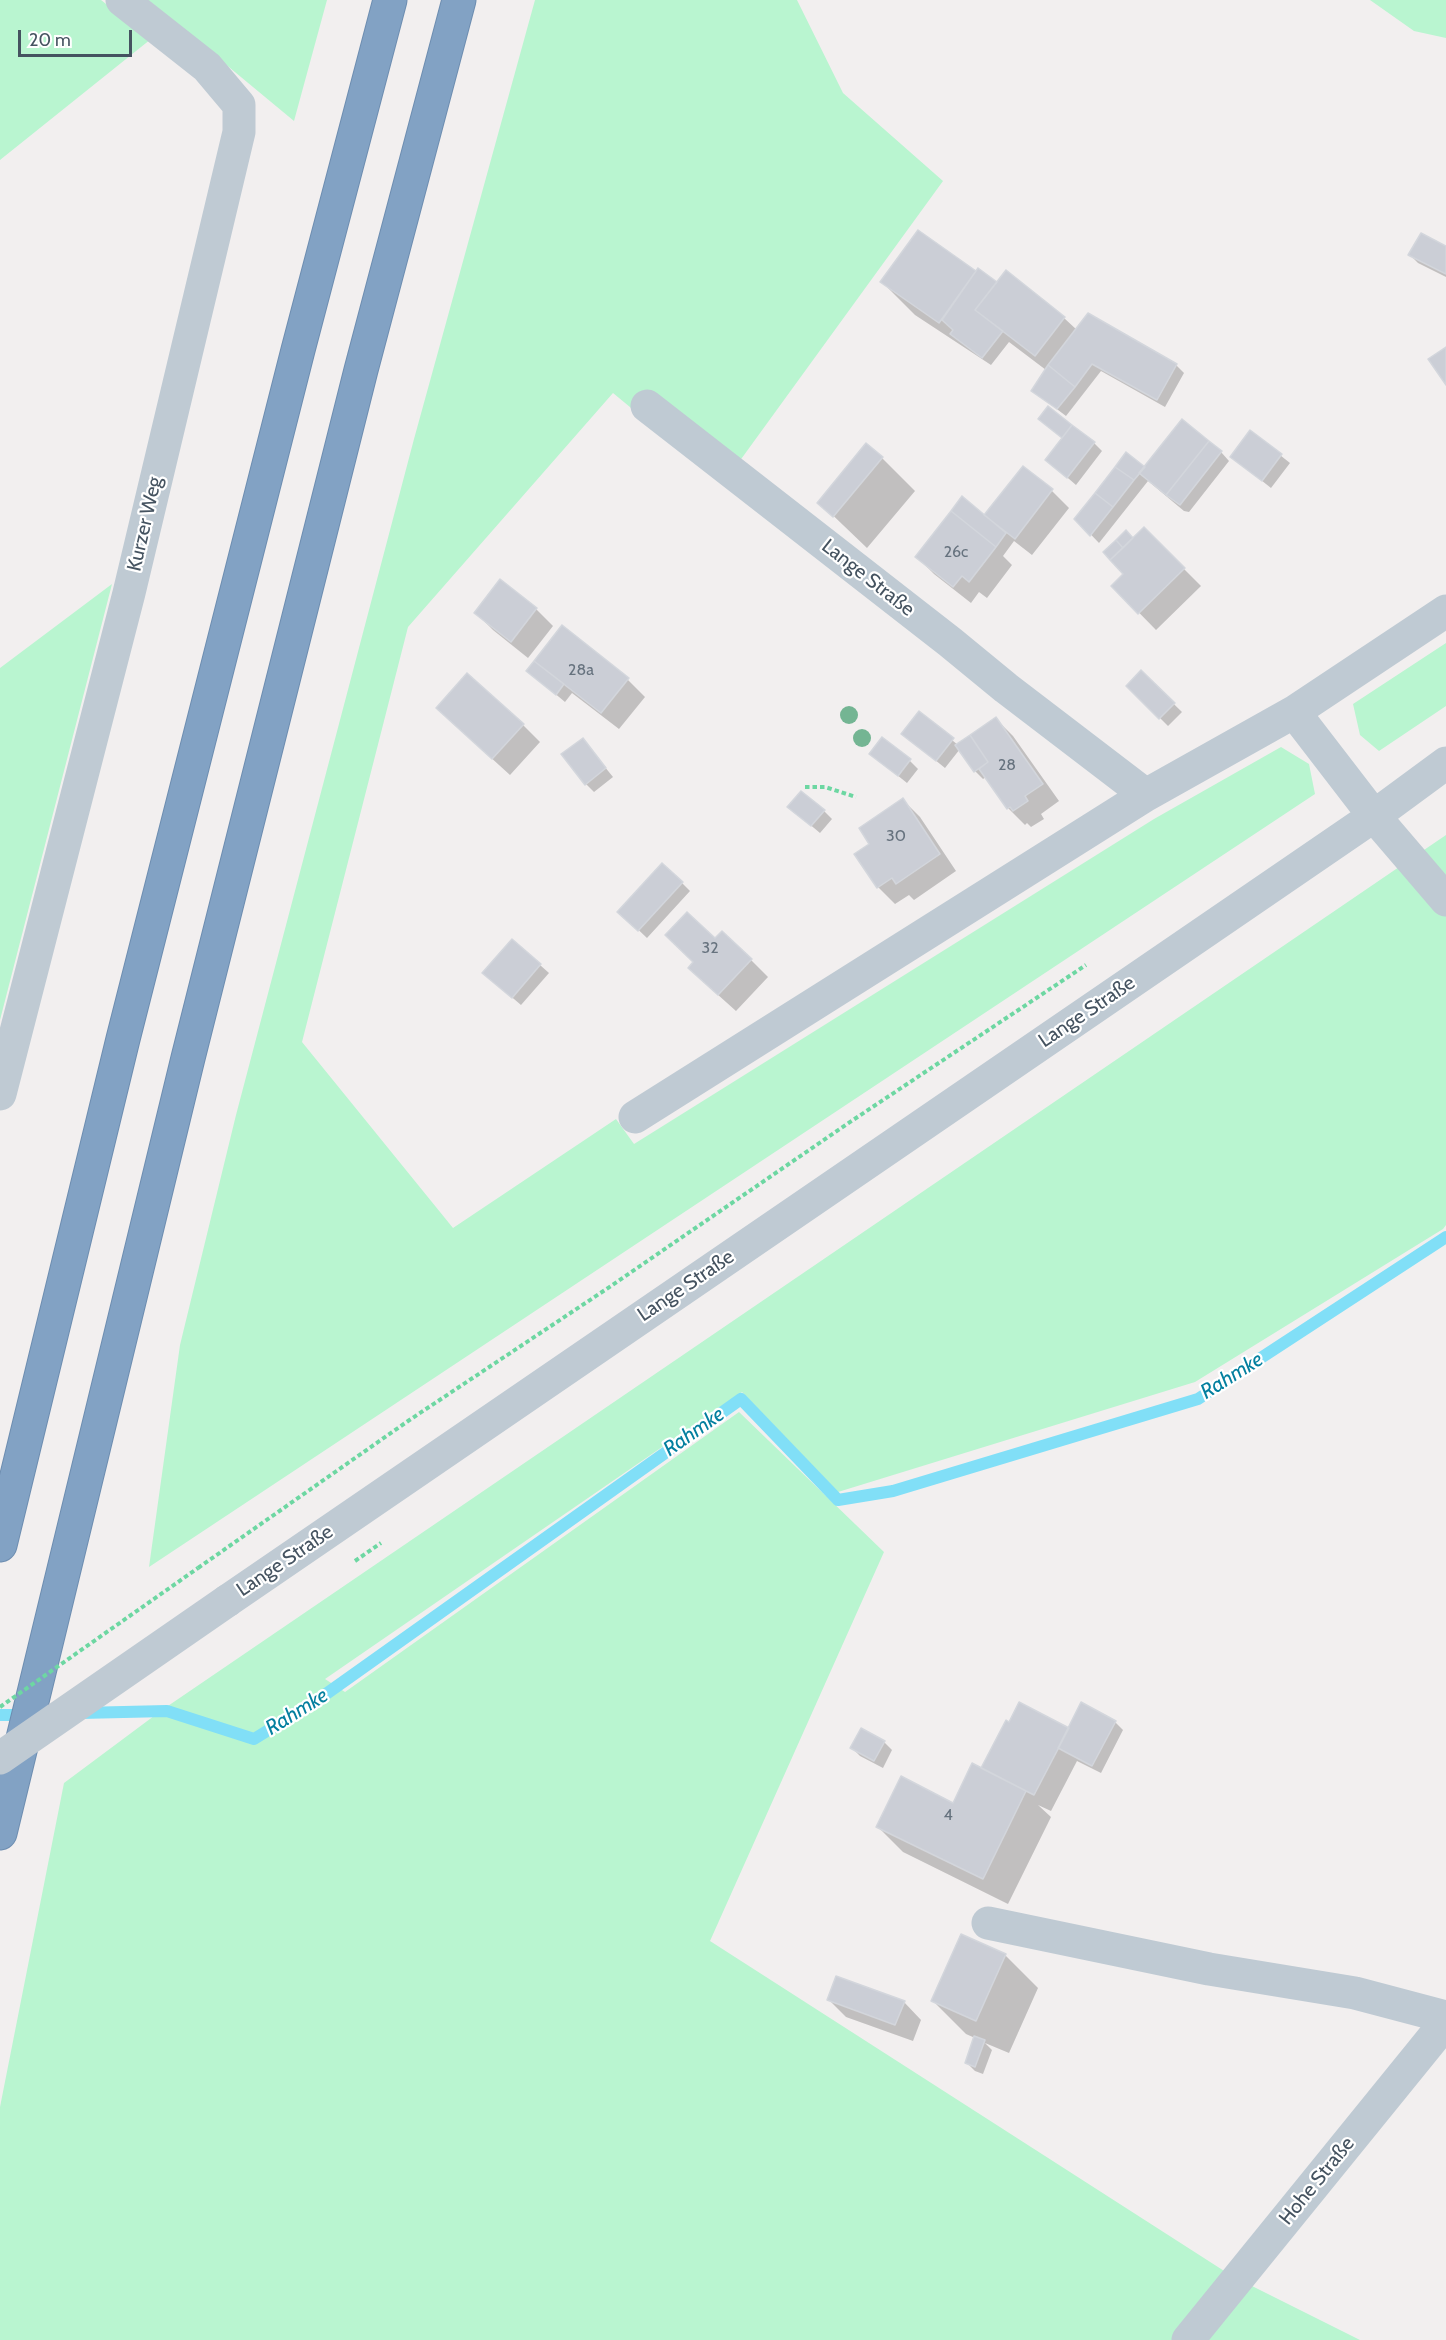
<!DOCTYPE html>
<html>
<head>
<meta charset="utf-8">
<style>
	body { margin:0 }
	#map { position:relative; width:1446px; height:2340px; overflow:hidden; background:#f2efef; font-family:Cabin,sans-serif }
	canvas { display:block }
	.scale { position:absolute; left:18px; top:30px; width:114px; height:27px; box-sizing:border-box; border:3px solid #455360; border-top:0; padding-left:8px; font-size:18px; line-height:21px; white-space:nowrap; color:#455360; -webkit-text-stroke:4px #fff; paint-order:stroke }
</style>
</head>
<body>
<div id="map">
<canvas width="1446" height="2340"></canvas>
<div class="scale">20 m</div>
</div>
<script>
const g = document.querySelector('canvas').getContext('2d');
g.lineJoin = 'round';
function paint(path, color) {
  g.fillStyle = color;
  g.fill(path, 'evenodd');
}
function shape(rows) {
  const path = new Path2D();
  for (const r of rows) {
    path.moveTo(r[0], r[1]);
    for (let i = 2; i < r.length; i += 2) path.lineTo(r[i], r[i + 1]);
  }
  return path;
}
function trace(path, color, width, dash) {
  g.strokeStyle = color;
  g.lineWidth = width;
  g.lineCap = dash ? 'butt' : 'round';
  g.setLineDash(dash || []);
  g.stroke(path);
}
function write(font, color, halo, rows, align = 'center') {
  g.font = font + ' Cabin,sans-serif';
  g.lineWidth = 4.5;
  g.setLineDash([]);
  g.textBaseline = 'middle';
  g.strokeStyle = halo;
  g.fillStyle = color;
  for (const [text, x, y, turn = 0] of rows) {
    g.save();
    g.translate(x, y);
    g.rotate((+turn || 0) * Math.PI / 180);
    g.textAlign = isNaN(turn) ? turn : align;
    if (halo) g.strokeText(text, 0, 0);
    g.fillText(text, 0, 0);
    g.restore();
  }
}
paint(shape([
	[0,0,101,0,151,39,0,160],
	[148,0,327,0,294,121],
	[535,0,797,0,843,93,943,181,723,484,613,393,408,627,302,1042,453,1228,616,1119,634,1144,1154,819,1281,747,1309,764,1315,794,149,1567,180,1345,236,1115,414,439],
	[1370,0,1446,0,1446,38,1414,31],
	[112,584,0,1020,0,668],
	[1446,643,1446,706,1379,751,1360,735,1353,704],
	[1446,835,1446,1225,1443,1229,1195,1382,838,1492,742,1392,325,1679,345,1692,739,1412,884,1552,710,1941,1232,2276,1360,2340,0,2340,0,2107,64,1783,162,1710]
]), '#b9f5d0');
paint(shape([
	[1446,248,1446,277,1418,263,1410,255],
	[977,273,1064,318,1077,330,1176,365,1184,373,1165,407,1101,371,1066,416,1033,391,1046,370,1009,342,991,365,915,315,882,282],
	[1251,432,1290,463,1271,488,1232,457],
	[1094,443,1102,451,1076,485,1047,460],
	[1221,452,1229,461,1189,512,1184,511,1148,481,1099,543,1076,519,1145,469],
	[882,458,915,491,867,548,819,502],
	[1023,468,1052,491,1069,508,1032,555,1014,541,1003,556,1012,565,987,598,979,592,971,603,934,574,917,557,985,516],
	[1144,529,1201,586,1156,630,1113,586,1125,574,1133,540],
	[536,609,553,626,528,658,493,630,476,613],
	[528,671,628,680,645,697,619,729,572,693,565,702],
	[1141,672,1182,712,1168,726,1128,686],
	[919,713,958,745,996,719,1013,736,1059,801,1041,814,1044,819,1031,827,1027,823,1025,825,1008,808,986,777,983,779,975,771,960,749,945,768,903,734],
	[455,725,523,725,540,742,510,775],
	[583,740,613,777,594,792,586,784],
	[871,754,910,761,918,769,907,783],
	[903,800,920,817,956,871,914,900,909,895,895,904,878,887,872,844],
	[789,807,824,811,832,819,820,833],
	[682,883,690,891,647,938,628,920],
	[513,941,549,973,521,1005,493,981],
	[751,960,768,977,736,1011,707,985],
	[1115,1722,1123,1730,1101,1773,1077,1761,1051,1811,1038,1805,1051,1817,1008,1904,903,1852,878,1827,954,1805,982,1770,1069,1729],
	[884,1742,892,1750,883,1768,860,1756,852,1748],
	[1005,1955,1038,1988,1009,2053,985,2043,992,2050,983,2074,975,2071,966,2062,975,2038,966,2034,933,2001],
	[829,2000,904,2002,921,2020,913,2041,846,2017]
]), '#0003');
trace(shape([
	[80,1713,167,1711,254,1739,319,1699,741,1399,838,1500,893,1491,1198,1399,1446,1237],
	[0,1715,27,1715]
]), '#81dff7', 12);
const building = shape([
	[918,230,976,271,939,323,880,282,918,230],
	[1421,233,1446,246,1446,274,1408,255,1421,233],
	[978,268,997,282,975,310,1003,331,982,358,950,334,953,330,942,320,978,268],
	[1006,270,1065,317,1035,356,975,310,1006,270],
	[1088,313,1177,364,1157,400,1092,364,1075,387,1048,365,1088,313],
	[1446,347,1446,385,1428,359,1446,347],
	[1048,365,1075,387,1057,409,1031,391,1048,365],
	[1048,406,1072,425,1062,438,1038,419,1048,406],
	[1182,419,1209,441,1166,495,1139,473,1182,419],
	[1072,425,1095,442,1067,478,1045,460,1072,425],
	[1250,430,1282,454,1262,481,1230,457,1250,430],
	[1209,441,1222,451,1180,505,1166,495,1209,441],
	[866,443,883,457,833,517,817,503,866,443],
	[1126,452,1145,467,1134,480,1115,467,1126,452],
	[1023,466,1053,489,1015,539,984,515,1023,466],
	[1115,467,1134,480,1113,507,1095,493,1115,467],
	[1095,493,1113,507,1090,536,1074,519,1095,493],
	[962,496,1006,533,996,547,951,511,962,496],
	[951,511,996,547,969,582,962,576,953,587,915,557,951,511],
	[1144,527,1185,568,1138,614,1111,586,1123,574,1110,560,1144,527],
	[1126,530,1133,538,1123,548,1116,540,1126,530],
	[1116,540,1123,548,1110,560,1103,552,1116,540],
	[500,579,537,608,511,642,474,613,500,579],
	[562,625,629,678,601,713,534,661,562,625],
	[534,661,564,684,556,695,526,671,534,661],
	[1141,670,1175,703,1159,719,1126,686,1141,670],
	[467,673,524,724,492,759,436,708,467,673],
	[919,711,954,738,936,761,901,734,919,711],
	[996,717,1043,784,1025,796,1028,801,1013,811,1010,807,1007,809,979,769,988,762,970,735,996,717],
	[970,735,988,762,974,772,955,745,970,735],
	[882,737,911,759,898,776,869,754,882,737],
	[583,738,606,768,585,785,561,754,583,738],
	[801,791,825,810,811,826,787,807,801,791],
	[903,798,940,854,896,884,892,878,877,888,854,854,869,844,859,828,903,798],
	[662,863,683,882,638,931,617,912,662,863],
	[687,912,715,938,722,931,752,959,718,995,688,968,693,962,665,935,687,912],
	[512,939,541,964,512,998,482,973,512,939],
	[1019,1702,1069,1728,1034,1795,981,1768,1006,1720,1009,1722,1019,1702],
	[1081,1702,1116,1721,1092,1766,1058,1748,1081,1702],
	[861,1728,885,1741,874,1761,850,1748,861,1728],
	[972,1763,1026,1791,983,1879,876,1827,901,1776,953,1803,972,1763],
	[961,1934,1006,1954,976,2021,931,2001,961,1934],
	[836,1976,905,2001,895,2025,827,2000,836,1976],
	[974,2036,985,2040,975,2067,965,2063,974,2036]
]);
paint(building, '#cbced6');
trace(building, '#d3d6dc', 1.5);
const highway = shape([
	[0,1545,123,1039,298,350,390,0],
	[0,1833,188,1058,361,370,459,0]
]);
trace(highway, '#6d8db0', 35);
trace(shape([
	[805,787,825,787,856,797],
	[355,1561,381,1543],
	[198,1568,408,1421,611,1286,847,1124,1086,965]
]), '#6dd7a2', 4, [4.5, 3]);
trace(shape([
	[647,406,950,642,1006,688,1146,795],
	[1294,712,1446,611],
	[0,1094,129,593,239,132,239,105,207,67,122,0],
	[635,1117,1146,795,1294,712,1374,816,1446,900],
	[227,1601,1374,816,1446,763],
	[988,1923,1209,1969,1355,1993,1446,2017],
	[1188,2340,1446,2022]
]), '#bfcad3', 33);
trace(highway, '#82a2c4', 33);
trace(shape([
	[0,1707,198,1568]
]), '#6dd7a2', 4, [4.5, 3]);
trace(shape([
	[0,1758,227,1601]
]), '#bfcad3', 33);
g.fillStyle = '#74b593';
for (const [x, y] of [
	[849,715],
	[862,738]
]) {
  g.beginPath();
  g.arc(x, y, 9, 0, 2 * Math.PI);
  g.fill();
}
write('16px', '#66727e', null, [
	["26c",956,552],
	["28a",581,670],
	["28",1007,765],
	["30",896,836],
	["32",710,948],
	["4",948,1815]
]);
write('20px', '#455360', '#fff', [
	["Kurzer Weg",145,524,-77],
	["Lange Straße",868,578,38],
	["Lange Straße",1087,1012,-34],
	["Lange Straße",686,1286,-34],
	["Lange Straße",285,1561,-34],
	["Hohe Straße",1317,2181,-51]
]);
write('italic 21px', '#037f9f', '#fff', [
	["Rahmke",1232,1376,-32],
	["Rahmke",694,1432,-35],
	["Rahmke",297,1712,-32]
]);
</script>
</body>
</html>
